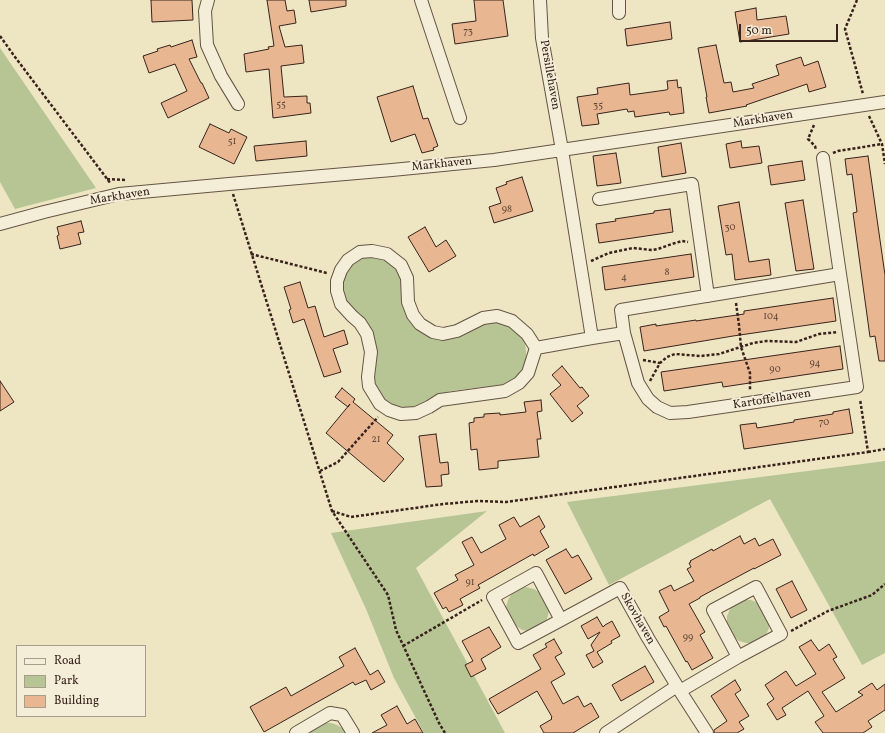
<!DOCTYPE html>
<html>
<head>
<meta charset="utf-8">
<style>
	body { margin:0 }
	#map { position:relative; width:885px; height:733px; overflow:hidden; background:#eee5c3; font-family:Vollkorn,serif }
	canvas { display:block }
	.legend { position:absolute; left:16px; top:645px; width:130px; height:72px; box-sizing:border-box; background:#f4eed8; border:1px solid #a89d8c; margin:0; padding:5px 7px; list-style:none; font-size:12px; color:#37231b }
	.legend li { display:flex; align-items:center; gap:8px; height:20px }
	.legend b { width:20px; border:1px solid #a89d8c }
	.scale { position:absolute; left:739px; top:24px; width:99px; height:18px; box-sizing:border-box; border:2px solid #37231b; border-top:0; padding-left:5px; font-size:12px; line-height:14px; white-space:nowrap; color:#37231b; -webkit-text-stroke:3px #f4eed8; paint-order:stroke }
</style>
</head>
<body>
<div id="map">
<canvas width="885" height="733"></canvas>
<ul class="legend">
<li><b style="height:5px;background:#f4eed8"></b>Road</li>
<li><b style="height:11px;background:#b7c595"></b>Park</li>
<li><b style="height:11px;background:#e8b792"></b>Building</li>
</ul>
<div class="scale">50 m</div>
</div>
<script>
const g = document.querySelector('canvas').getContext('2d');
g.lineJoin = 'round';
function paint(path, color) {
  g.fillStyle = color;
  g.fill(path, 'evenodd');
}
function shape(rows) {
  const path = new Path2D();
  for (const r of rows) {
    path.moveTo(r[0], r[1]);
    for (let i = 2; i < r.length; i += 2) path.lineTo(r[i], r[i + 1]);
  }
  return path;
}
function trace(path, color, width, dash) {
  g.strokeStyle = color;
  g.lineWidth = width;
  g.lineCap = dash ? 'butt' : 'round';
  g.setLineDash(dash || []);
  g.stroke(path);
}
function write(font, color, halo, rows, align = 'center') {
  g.font = font + ' Vollkorn,serif';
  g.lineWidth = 4;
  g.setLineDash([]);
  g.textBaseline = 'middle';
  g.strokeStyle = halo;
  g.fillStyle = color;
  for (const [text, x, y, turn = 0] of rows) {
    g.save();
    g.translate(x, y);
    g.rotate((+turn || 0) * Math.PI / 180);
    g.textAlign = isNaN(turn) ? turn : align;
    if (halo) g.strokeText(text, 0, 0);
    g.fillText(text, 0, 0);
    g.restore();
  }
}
paint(shape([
	[0,48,96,188,15,209,0,182],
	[366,257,374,257,382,258,389,262,395,267,399,274,402,282,402,297,439,339,448,339,457,338,465,335,486,323,494,322,502,323,510,325,521,336,525,343,526,351,526,360,523,367,519,374,513,379,506,384,500,385,451,391,435,395,419,405,412,407,404,407,397,406,390,403,384,399,379,393,375,387,373,379,376,348,375,340,372,331,344,300,342,285,347,270,352,264,359,260],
	[885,461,885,653,862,665,770,499,609,585,567,502],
	[487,511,416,568,505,733,424,733,394,678,366,609,331,533],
	[526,587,534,589,540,593,548,607,549,611,547,619,546,622,529,631,522,630,515,625,506,611,506,607,508,600,512,593,522,588],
	[743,600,751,600,758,603,769,624,769,628,766,635,764,638,754,643,746,643,739,641,733,635,727,624,727,616,730,609,733,606],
	[324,723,331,723,337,725,342,728,347,733,309,733,313,728,319,725]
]), '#b7c595');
const building = shape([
	[151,0,192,0,193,20,152,22,151,0],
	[267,0,285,0,287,11,294,10,296,23,279,26,285,47,302,45,304,63,281,66,284,97,307,96,307,103,310,103,311,113,273,118,269,69,246,72,244,54,269,49,268,47,274,46,267,0],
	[309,0,346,0,346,6,311,12,309,0],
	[474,0,503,0,508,36,455,44,452,24,476,21,474,0],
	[756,8,757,20,786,16,789,34,740,42,735,12,756,8],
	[670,22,672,39,627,46,625,29,670,22],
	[192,40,197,57,189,59,201,83,202,83,209,98,168,118,161,103,187,91,175,64,149,73,143,56,158,51,157,49,170,45,171,47,192,40],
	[716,45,724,83,731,82,733,92,754,88,752,84,779,75,776,65,801,57,804,66,818,61,826,87,809,92,807,84,746,105,747,106,709,113,706,97,707,97,698,48,716,45],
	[677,80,678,88,681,87,684,113,670,115,669,112,635,117,634,111,628,112,627,109,597,114,599,124,582,126,577,97,598,94,597,88,629,83,630,95,666,90,668,89,667,81,677,80],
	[413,86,423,119,428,118,438,146,433,148,434,150,422,153,415,134,391,142,377,97,413,86],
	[210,124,229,133,231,129,247,137,234,164,199,147,210,124],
	[306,141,307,156,256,161,254,146,306,141],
	[741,141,742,148,759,146,762,163,730,168,726,144,741,141],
	[681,143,686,173,662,177,658,147,681,143],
	[616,153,621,183,597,186,593,156,616,153],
	[868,156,885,275,885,361,879,361,875,336,870,337,853,213,857,212,852,174,847,175,845,159,868,156],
	[802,161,805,180,771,185,768,166,802,161],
	[522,177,533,211,494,223,489,207,501,203,496,188,507,184,506,182,522,177],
	[803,200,814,269,796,271,785,203,803,200],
	[739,202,749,262,769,259,771,275,735,280,732,254,726,255,718,206,739,202],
	[670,209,673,232,599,243,596,224,616,221,615,219,654,213,654,211,670,209],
	[81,221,84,232,78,233,81,244,60,249,57,236,59,235,57,227,81,221],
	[425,227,436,247,446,240,456,256,429,272,408,237,425,227],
	[691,254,694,277,605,290,602,267,691,254],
	[300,282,308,308,315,306,324,337,344,330,348,344,333,349,341,372,324,377,304,319,293,323,289,310,291,309,284,287,300,282],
	[833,298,836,321,733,336,644,351,640,327,656,324,656,326,696,320,696,321,744,314,744,311,833,298],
	[840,346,843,369,723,387,722,382,664,391,661,372,840,346],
	[562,366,580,388,582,387,589,396,577,406,583,413,572,422,550,394,561,385,552,375,562,366],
	[0,381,14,402,0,411,0,381],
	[342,388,355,399,353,402,393,435,387,443,404,459,384,482,326,433,350,404,348,407,335,397,342,388],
	[541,400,542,411,537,412,541,439,537,439,539,457,498,461,498,468,479,470,477,449,471,450,469,423,474,422,474,418,484,417,484,414,500,413,500,415,526,412,524,402,541,400],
	[849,409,853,433,744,449,740,425,756,423,757,428,794,422,794,420,833,414,833,412,849,409],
	[436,434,440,463,448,462,449,474,441,475,442,486,426,487,419,436,436,434],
	[539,516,545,527,540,531,549,547,534,556,533,554,478,585,480,588,460,599,463,605,449,612,446,607,443,609,434,593,458,580,455,575,474,565,462,542,472,537,481,553,506,539,499,525,514,517,520,527,539,516],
	[740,536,744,544,755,538,759,546,773,539,781,555,754,569,754,568,700,597,700,598,689,604,705,632,700,635,713,658,692,670,687,661,686,662,666,626,664,627,659,617,669,611,659,591,671,585,674,591,694,581,687,569,691,567,689,563,691,562,690,561,712,549,713,551,740,536],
	[566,549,572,558,578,555,592,579,565,594,546,560,566,549],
	[792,581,807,610,791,618,776,589,792,581],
	[597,617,603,627,605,625,612,621,620,636,611,641,612,643,597,652,603,662,593,668,586,655,594,651,591,645,600,632,588,639,581,626,597,617],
	[489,627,501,647,481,659,486,669,471,677,465,665,473,661,462,641,489,627],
	[554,639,562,653,555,657,565,674,551,682,563,704,578,696,584,707,591,703,599,717,573,733,544,733,540,726,552,719,551,718,552,717,537,691,498,714,489,699,541,669,533,655,547,647,545,644,554,639],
	[811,640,819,651,829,644,837,657,833,659,845,678,822,692,836,712,863,695,858,692,872,683,877,690,885,684,885,710,868,721,872,727,863,733,823,733,815,722,824,716,808,691,782,708,786,715,777,720,767,704,774,699,765,685,786,671,796,686,816,674,799,647,811,640],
	[355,648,370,675,378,670,385,682,371,690,366,680,355,685,353,682,264,732,250,707,286,687,291,696,344,666,339,657,355,648],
	[645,666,654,682,621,701,612,685,645,666],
	[735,680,741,690,735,694,749,716,739,722,744,729,737,733,714,733,714,730,727,721,711,696,735,680],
	[397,706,407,724,415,719,423,733,372,733,387,725,381,715,397,706]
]);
paint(building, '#e8b792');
trace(building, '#37231b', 1);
const street = shape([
	[208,0,205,11,207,45,221,76,238,104],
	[421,0,460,118],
	[540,0,542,38,562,150,592,338],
	[619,13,619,0],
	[599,199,692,184,708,296],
	[0,224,44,212,119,194,229,184,392,170,494,160,885,102],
	[624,333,621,310,840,274],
	[536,348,527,334,512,321,497,316,483,318,457,331,443,334,433,332,420,324,413,315,408,302,407,278,401,265,387,254,372,251,360,252,348,260,341,270,337,281,337,291,341,304,352,316,360,323,367,334,371,352,368,377,369,386,380,404,389,410,401,414,416,413,429,407,440,400,505,391,519,383,528,373,536,348,592,338,624,333,638,383,648,399,657,407,670,413,688,412,857,387,840,274,823,158],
	[561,620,536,573,493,597,518,643,561,620,620,588,648,638,680,691,707,733],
	[680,691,738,657,781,634,756,587,713,610,738,657],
	[296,733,330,713,342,715,353,733],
	[606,733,677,686]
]);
trace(street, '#655445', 14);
trace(shape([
	[857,0,845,29,863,94],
	[0,36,15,57,111,184],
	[869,116,882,144,885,164],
	[814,125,808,139,815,146,816,150],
	[833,153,838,151,882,144],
	[107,179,127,180],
	[233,194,332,511,388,595,396,630,439,723,445,733],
	[251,254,327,273],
	[591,261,609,253,633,248,652,250,658,249,672,244,682,241,688,242],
	[736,303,739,325,741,347,750,373,750,390],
	[643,360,660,363],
	[650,381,660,363,667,357,675,354,701,356,719,354,753,343,767,341,796,342,819,334,838,332],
	[868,452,885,449],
	[320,471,338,462,378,417],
	[332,511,351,517,443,504,478,501,506,502,868,452,860,399],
	[791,631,828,611,872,595,885,584],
	[403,646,482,600]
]), '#37231b', 2.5, [3, 2]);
trace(street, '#f4eed8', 12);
write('10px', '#634839', null, [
	["73",468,32],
	["55",281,105],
	["35",598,106],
	["51",232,142],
	["98",507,210],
	["30",730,228],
	["8",667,273],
	["4",624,278],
	["104",771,317],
	["94",815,364],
	["90",775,370],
	["70",824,423],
	["21",376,440],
	["91",470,583],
	["99",688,638]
]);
write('12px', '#37231b', '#f4eed8', [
	["Persillehaven",549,75,80],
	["Markhaven",763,120,-9],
	["Markhaven",442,165,-6],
	["Markhaven",120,197,-9],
	["Kartoffelhaven",772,400,-9],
	["Skovhaven",637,619,60]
]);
</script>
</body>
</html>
